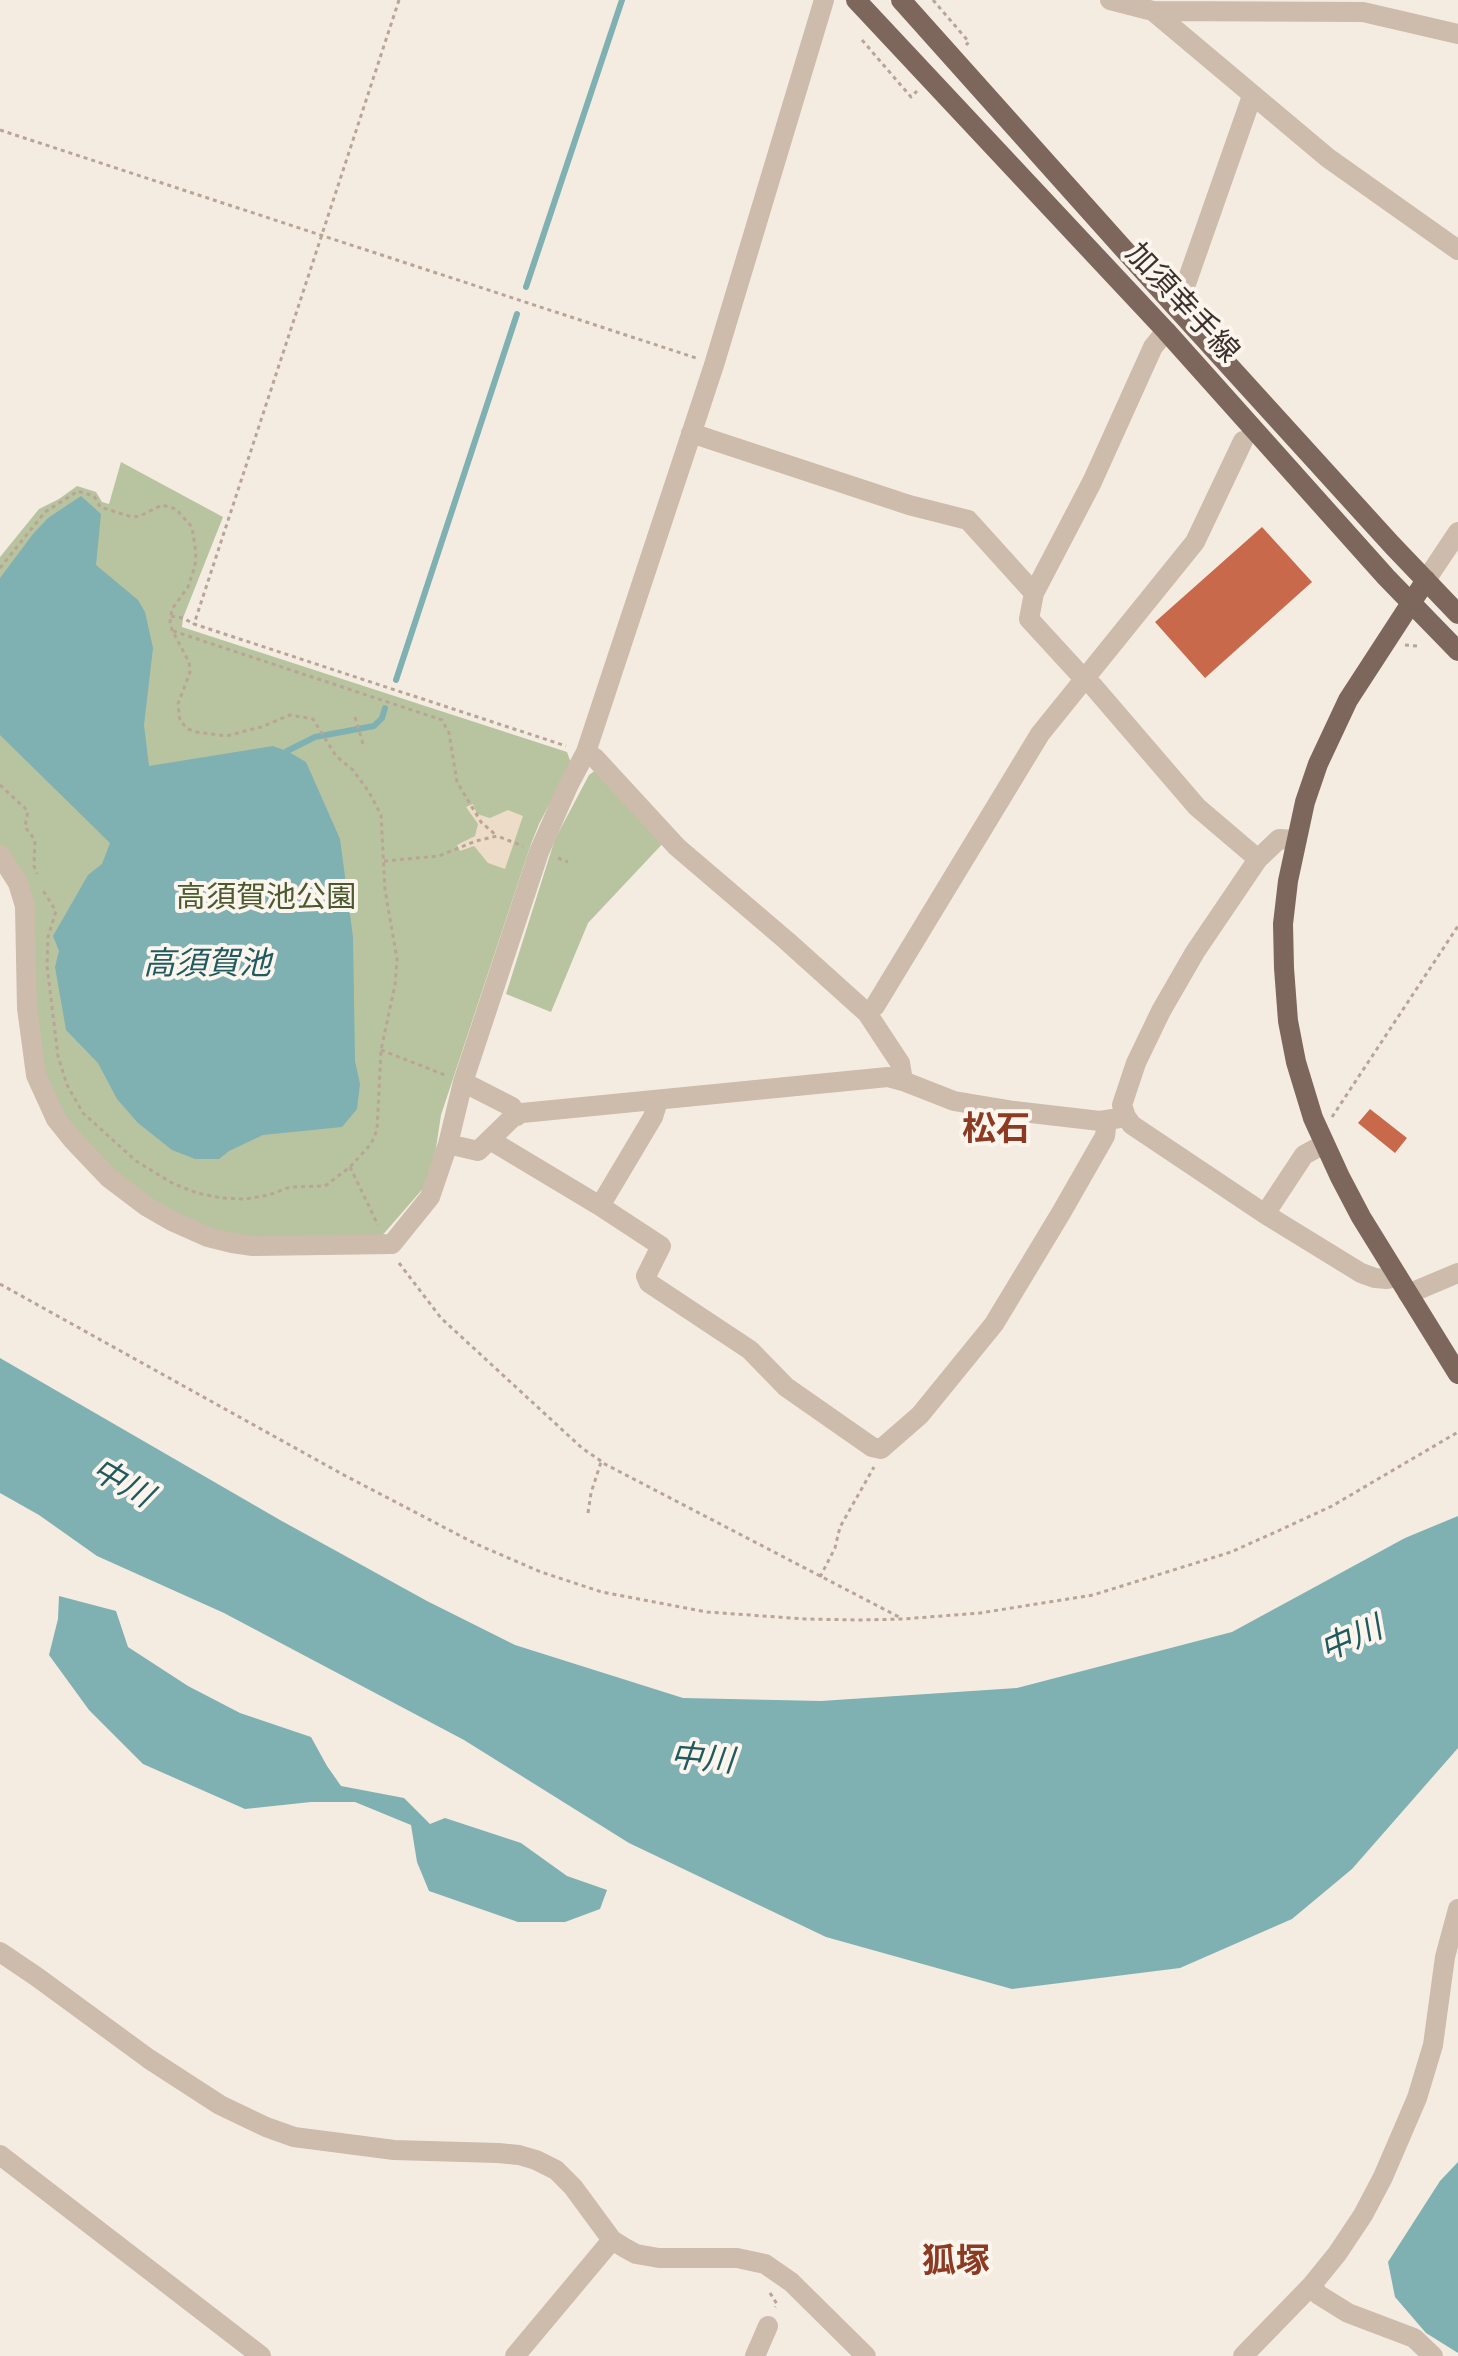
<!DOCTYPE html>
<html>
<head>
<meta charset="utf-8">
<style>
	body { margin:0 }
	canvas { display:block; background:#f4ebe1 }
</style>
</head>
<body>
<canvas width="1458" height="2356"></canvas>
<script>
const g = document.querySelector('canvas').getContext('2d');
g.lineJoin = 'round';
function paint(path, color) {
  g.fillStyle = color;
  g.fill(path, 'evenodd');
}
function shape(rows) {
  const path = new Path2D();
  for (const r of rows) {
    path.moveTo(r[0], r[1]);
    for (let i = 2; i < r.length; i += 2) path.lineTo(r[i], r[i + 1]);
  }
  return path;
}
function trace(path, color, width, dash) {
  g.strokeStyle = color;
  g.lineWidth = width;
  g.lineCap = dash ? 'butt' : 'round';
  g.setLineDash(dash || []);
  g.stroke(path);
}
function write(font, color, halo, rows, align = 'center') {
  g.font = font + ' "Titillium Web","Noto Sans JP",sans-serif';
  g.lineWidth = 8;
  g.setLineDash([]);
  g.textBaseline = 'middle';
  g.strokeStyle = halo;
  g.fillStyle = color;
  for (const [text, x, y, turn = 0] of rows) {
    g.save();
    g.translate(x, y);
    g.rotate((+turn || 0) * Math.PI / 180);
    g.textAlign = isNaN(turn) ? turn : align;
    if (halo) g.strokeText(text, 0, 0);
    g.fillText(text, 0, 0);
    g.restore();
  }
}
paint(shape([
	[121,462,223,517,183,618,182,627,567,752,571,763,539,824,531,844,441,1115,436,1148,427,1184,380,1238,239,1238,217,1234,125,1186,69,1124,45,1076,12,857,0,845,0,557,39,509,59,499,77,486,96,492,102,502,109,504],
	[597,769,667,839,588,923,551,1012,506,994,555,839,589,775]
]), '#b8c4a0');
paint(shape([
	[473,804,477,814,490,818,508,810,523,816,505,869,488,863,474,846,460,851,457,845,475,836,478,824,466,807]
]), '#ecdcc8');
paint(shape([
	[81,496,101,514,96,565,138,600,145,612,153,648,144,725,149,766,273,746,287,751,306,762,340,839,353,937,355,1061,360,1084,357,1109,342,1127,263,1135,229,1151,219,1159,195,1159,172,1150,138,1123,117,1099,98,1063,66,1030,55,967,59,951,53,936,88,875,102,864,110,843,0,735,0,578,33,534,48,518],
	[0,1358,280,1520,427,1601,515,1645,683,1698,821,1701,1017,1688,1232,1632,1405,1538,1458,1516,1458,1748,1352,1869,1292,1919,1180,1968,1012,1989,826,1937,629,1843,464,1740,224,1613,97,1556,39,1515,0,1493],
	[59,1596,116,1611,128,1647,188,1686,240,1713,311,1737,327,1766,341,1786,404,1798,430,1824,445,1818,521,1843,567,1876,607,1890,600,1909,565,1922,518,1922,429,1891,417,1862,411,1825,355,1802,311,1802,245,1809,143,1764,89,1710,49,1655,58,1619],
	[1458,2162,1458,2353,1426,2333,1395,2297,1388,2262,1440,2181]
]), '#7fb0b2');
trace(shape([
	[526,287,622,0],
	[396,680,517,314],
	[287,751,315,737,374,726,382,718,385,708]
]), '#7fb0b2', 6);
paint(shape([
	[1262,527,1312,582,1205,678,1155,622],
	[1370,1109,1407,1138,1395,1153,1358,1123]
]), '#c8694b');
trace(shape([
	[399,0,194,624,566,746],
	[933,0,969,42,966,45],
	[862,40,911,97,917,91],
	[0,130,696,358],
	[0,568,45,512,78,491,94,496,100,507,132,517,140,516,162,505,176,509,192,527,196,553,195,566,188,587,172,609,170,622,172,630,189,662,190,672,178,704,180,721,188,729,196,732,226,736,261,727,290,715,313,719,336,756,353,770,369,792,381,815,385,890,397,959,395,985,381,1050,377,1130,371,1144,350,1167,325,1186,290,1187,269,1195,245,1199,222,1198,197,1193,174,1184,136,1161,83,1113,67,1085,58,1056,47,966,48,937,56,911,42,889],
	[171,616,183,618,194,624],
	[173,631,442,720,449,733,457,782,481,822,497,836],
	[1405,645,1417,646],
	[355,717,363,744],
	[0,785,28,811,25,827,35,840,34,866,37,874],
	[558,858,568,862],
	[384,861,439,856,476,841,497,836,523,846],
	[381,1050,445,1075],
	[1332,1117,1458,926],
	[350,1167,378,1225],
	[399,1263,441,1318,582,1448,601,1461],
	[0,1284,342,1474,476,1544,541,1572,602,1592,707,1612,805,1619,859,1620,903,1619,980,1613,1093,1595,1231,1552,1280,1530,1332,1506,1458,1432],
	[588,1513,591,1493,601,1462,899,1617],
	[820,1577,835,1548,840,1527,874,1467],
	[770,2293,777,2304,775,2307]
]), '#b9a596', 3, [4, 4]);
trace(shape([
	[1110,0,1153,11,1363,12,1458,34],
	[1153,11,1328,158,1458,250],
	[1172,303,1182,292,1187,281,1252,96],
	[1166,331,1153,347,1092,482,1034,593,1029,619,1085,680,1093,686,1197,807,1258,859],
	[691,433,909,505,968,520,1034,593],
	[1426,580,1458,532],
	[586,752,595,758,677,847,787,941,867,1013,900,1063,903,1081],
	[1295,840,1279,839,1258,859,1195,952,1161,1011,1136,1063,1122,1105,1126,1117,1132,1125,1265,1214,1361,1273,1375,1278,1387,1279,1398,1277],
	[0,855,18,883,25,906,27,1008,36,1075,56,1119,72,1139,109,1178,146,1206,172,1221,208,1237,232,1243,253,1246,392,1244,430,1197,448,1144,478,1151,513,1117,522,1113,888,1077,903,1081,954,1101,1014,1111,1100,1121,1126,1117],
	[867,1013,875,1006,1040,734,1195,542,1243,441],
	[463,1082,512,1107,517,1116],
	[658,1101,653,1117,600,1206,661,1246,646,1276,649,1283,750,1350,786,1387,872,1447,881,1449,920,1415,994,1324,1061,1213,1105,1136,1107,1121],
	[490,1140,600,1206],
	[448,1144,463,1082,539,852,569,784,586,752,714,365,824,0],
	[1265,1214,1304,1155,1324,1144],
	[1408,1294,1458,1273],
	[0,1952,37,1977,149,2059,220,2105,266,2127,294,2137,394,2150,498,2153,519,2155,536,2160,556,2170,573,2187,612,2240,625,2248,636,2254,659,2258,737,2258,765,2264,791,2282,866,2356],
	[0,2155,261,2356],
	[1311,2286,1319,2295,1348,2313,1414,2338,1433,2356],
	[515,2356,612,2240],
	[755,2356,768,2326],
	[1243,2356,1311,2286,1337,2254,1363,2215,1383,2177,1417,2098,1433,2045,1445,1957,1458,1909]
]), '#cdbbac', 20);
trace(shape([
	[856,0,1166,331,1386,577,1458,651],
	[901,0,1172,303,1392,545,1458,614],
	[1426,580,1348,700,1318,764,1305,802,1288,881,1283,924,1284,968,1288,1021,1296,1062,1313,1118,1340,1177,1361,1217,1458,1374]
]), '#7d675c', 20);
write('30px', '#3b302b', '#fbf5ee', [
	["加須幸手線",1181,304,47]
]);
write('30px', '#4a5a2e', '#fbf5ee', [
	["高須賀池公園",266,900]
]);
write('italic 32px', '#1f5a5e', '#fbf5ee', [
	["高須賀池",207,966],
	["中川",121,1485,30],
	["中川",1352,1641,-24],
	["中川",702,1761,5]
]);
write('bold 34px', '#8c3b22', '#fbf5ee', [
	["松石",996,1132],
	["狐塚",956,2264]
]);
</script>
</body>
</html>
